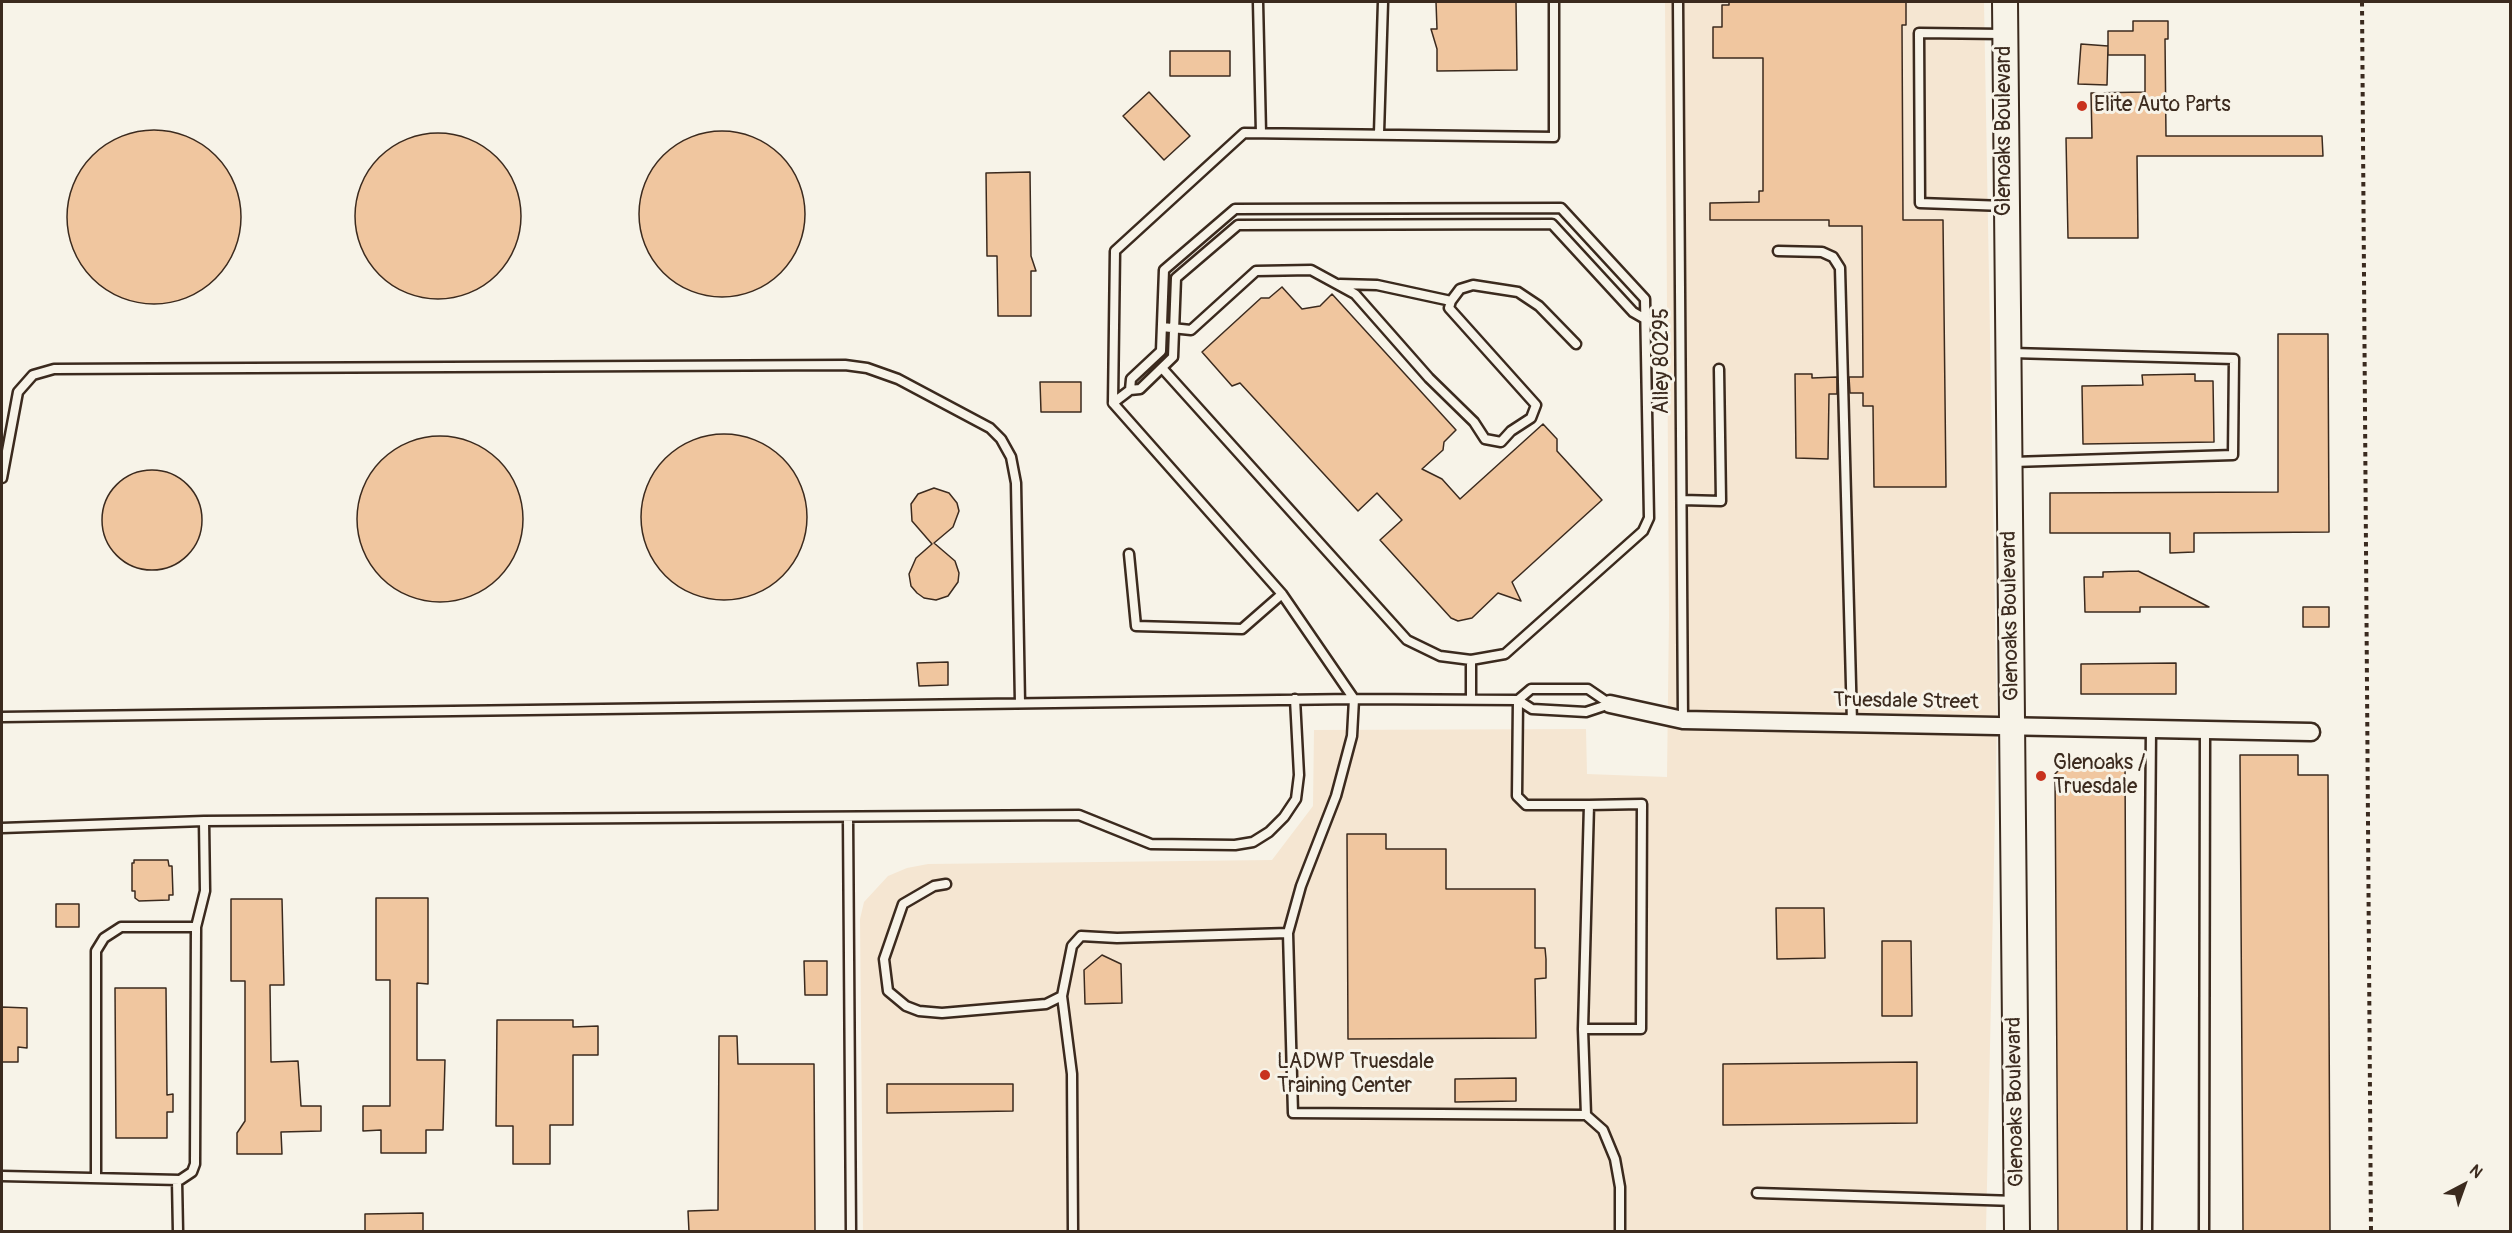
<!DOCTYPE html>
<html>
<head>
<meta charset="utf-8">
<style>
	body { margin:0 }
	#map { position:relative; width:2512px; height:1233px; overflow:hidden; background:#f7f3e8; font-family:Pangolin,sans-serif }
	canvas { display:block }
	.frame { position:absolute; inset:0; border:3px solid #3b2a1e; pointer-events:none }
	.north { position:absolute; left:2434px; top:1155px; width:60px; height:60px; -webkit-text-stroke:4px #f7f3e8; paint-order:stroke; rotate:41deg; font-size:16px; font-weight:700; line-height:24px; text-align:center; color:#3b2a1e }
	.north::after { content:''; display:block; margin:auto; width:21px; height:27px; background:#3b2a1e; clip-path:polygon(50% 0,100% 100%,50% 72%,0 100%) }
</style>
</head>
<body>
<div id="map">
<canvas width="2512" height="1233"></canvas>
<div class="frame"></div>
<div class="north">N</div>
</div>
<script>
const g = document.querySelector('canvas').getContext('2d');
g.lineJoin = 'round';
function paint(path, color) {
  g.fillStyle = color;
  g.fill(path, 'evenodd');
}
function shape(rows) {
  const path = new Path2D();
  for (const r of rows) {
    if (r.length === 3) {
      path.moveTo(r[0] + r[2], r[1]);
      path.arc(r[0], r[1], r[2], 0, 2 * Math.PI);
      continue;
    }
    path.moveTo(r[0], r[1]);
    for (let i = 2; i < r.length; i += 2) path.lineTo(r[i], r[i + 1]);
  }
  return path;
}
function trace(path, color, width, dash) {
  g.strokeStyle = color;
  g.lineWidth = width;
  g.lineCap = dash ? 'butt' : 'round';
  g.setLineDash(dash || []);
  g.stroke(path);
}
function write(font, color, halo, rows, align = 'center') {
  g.font = font + ' Pangolin,sans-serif';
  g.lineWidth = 6;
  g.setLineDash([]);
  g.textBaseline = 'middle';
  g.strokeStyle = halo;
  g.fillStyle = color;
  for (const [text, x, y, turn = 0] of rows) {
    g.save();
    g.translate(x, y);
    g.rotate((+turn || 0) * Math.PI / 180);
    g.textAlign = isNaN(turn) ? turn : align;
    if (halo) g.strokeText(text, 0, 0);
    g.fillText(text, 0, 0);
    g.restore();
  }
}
paint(shape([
	[1665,2,1984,2,1997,722,1986,1231,863,1232,860,919,864,902,888,876,907,868,928,864,1272,860,1313,806,1314,730,1586,729,1587,774,1667,777,1669,616]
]), '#f5e6d2');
const building = shape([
	[1436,2,1516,2,1517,70,1437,71,1437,49,1431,29,1437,29,1436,2],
	[1729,2,1906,2,1906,25,1902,25,1903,220,1943,220,1946,487,1874,487,1873,406,1863,406,1863,393,1850,393,1849,377,1863,377,1862,226,1829,226,1829,220,1710,220,1710,203,1759,202,1759,191,1763,191,1763,58,1713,58,1713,27,1722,27,1722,5,1729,5,1729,2],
	[2133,21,2168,21,2168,39,2165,39,2166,136,2322,136,2323,156,2137,156,2138,238,2068,238,2066,138,2092,138,2091,93,2145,92,2145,55,2108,55,2108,31,2133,31,2133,21],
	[2081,44,2108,46,2107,85,2078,84,2081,44],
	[1170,51,1230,51,1230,76,1170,76,1170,51],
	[1149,92,1190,136,1164,160,1123,116,1149,92],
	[154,217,87],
	[722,214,83],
	[438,216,83],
	[1030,172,1031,256,1036,271,1031,271,1031,316,998,316,997,256,987,256,986,173,1030,172],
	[1282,287,1302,309,1320,306,1332,294,1456,430,1444,442,1443,450,1422,469,1442,479,1460,499,1543,424,1557,439,1557,451,1602,500,1512,582,1521,601,1498,593,1472,618,1458,621,1451,618,1380,540,1402,520,1377,493,1358,511,1240,383,1232,386,1202,352,1261,298,1269,298,1282,287],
	[2278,334,2328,334,2329,532,2194,533,2194,552,2170,553,2170,533,2050,533,2050,493,2278,492,2278,334],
	[1795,374,1812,374,1812,378,1837,377,1837,394,1829,394,1828,459,1796,458,1795,374],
	[2195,374,2195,381,2213,381,2214,442,2083,444,2082,386,2143,385,2142,375,2195,374],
	[1040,382,1081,382,1081,412,1041,412,1040,382],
	[724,517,83],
	[440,519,83],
	[152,520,50],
	[934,488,949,493,957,503,959,511,953,527,934,543,955,561,959,573,958,582,948,596,936,600,924,598,917,593,911,586,909,574,916,558,932,544,912,521,911,504,918,494,934,488],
	[2138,571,2164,584,2209,607,2140,607,2140,612,2085,612,2084,577,2103,577,2103,572,2138,571],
	[2303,607,2329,607,2329,627,2303,627,2303,607],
	[948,662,948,685,919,686,917,663,948,662],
	[2176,663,2176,694,2081,694,2081,664,2176,663],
	[2240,755,2298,755,2298,775,2328,775,2330,1232,2243,1232,2240,755],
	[2125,759,2127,1232,2058,1232,2055,774,2069,760,2125,759],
	[1347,834,1386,834,1386,849,1446,849,1446,889,1535,889,1535,948,1545,948,1546,959,1546,978,1535,979,1536,1038,1348,1039,1347,834],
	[134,860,168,860,169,866,172,866,173,895,169,895,169,900,139,901,135,898,135,891,132,891,132,863,134,863,134,860],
	[376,898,428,898,428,984,417,983,417,1060,445,1060,443,1130,426,1130,426,1153,381,1153,381,1130,363,1131,363,1106,390,1106,390,980,376,980,376,898],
	[231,899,282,899,284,985,270,985,271,1062,298,1061,301,1106,321,1106,321,1131,281,1132,282,1154,237,1154,237,1133,245,1121,245,981,231,981,231,899],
	[56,904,79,904,79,927,56,927,56,904],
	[1776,908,1824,908,1825,958,1777,959,1776,908],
	[1882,941,1911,941,1912,1016,1882,1016,1882,941],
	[1102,955,1121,964,1122,1003,1085,1004,1084,970,1102,955],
	[804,961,827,961,827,995,805,995,804,961],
	[115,988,166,988,167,1095,173,1094,173,1112,167,1112,167,1138,116,1138,115,988],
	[2,1007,27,1008,27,1048,18,1047,18,1062,2,1062,2,1007],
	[497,1020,573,1020,573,1027,598,1026,598,1055,573,1055,573,1125,550,1125,550,1164,513,1164,513,1126,496,1126,497,1020],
	[719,1036,737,1036,738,1064,814,1064,815,1232,689,1232,688,1211,718,1210,719,1036],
	[1917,1062,1917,1123,1723,1125,1723,1064,1917,1062],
	[1516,1078,1516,1101,1455,1102,1455,1079,1516,1078],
	[887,1084,1013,1084,1013,1111,887,1113,887,1084],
	[423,1213,423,1232,365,1232,365,1214,423,1213]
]);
paint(building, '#f0c69f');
trace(building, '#3b2a1e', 1.5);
const service = shape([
	[1258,2,1261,133],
	[1678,2,1683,720],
	[2003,34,1919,33,1920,203,2005,206],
	[1379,133,1383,2],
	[1778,251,1822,252,1833,257,1840,268,1852,723],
	[1340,284,1377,285,1451,301],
	[1162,327,1191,330,1256,271,1311,270,1355,294,1429,378,1474,422,1485,439,1501,442,1511,431,1531,418,1536,405,1449,308,1451,301,1460,289,1473,285,1518,292,1539,306,1576,344],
	[2012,353,2234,359,2233,455,2013,462],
	[1162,368,1407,640,1440,656,1471,660],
	[1130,390,1131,379,1161,351,1164,270,1235,209,1561,208,1645,299,1649,518,1643,531,1505,654,1471,660,1471,699],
	[1113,403,1115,251,1244,133,1554,137,1554,2],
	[2,478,18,392,33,375,54,369,845,365,867,368,898,379,990,428,1001,439,1011,457,1016,483,1020,703],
	[1682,500,1721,501,1719,369],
	[1129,554,1136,626,1242,629,1282,594],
	[1518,700,1517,796,1526,805,1589,805,1642,804,1641,1029,1583,1029,1589,805],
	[1518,700,1531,689,1588,689,1610,704],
	[2,717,1354,699,1518,700,1532,709,1586,712,1610,704],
	[848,818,851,1232],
	[2,828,204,821,1079,815,1151,844,1235,845,1253,842,1269,832,1284,817,1296,799,1299,775,1295,699],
	[946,884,934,886,903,904,884,959,888,991,906,1006,919,1011,942,1013,1046,1004,1062,996,1072,946,1081,936,1117,938,1288,933],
	[1062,996,1072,1074,1073,1232],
	[1583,1029,1586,1115,1293,1113,1288,933,1301,886,1336,796,1352,736,1354,699,1282,594,1113,403,1130,390,1140,389,1173,357,1176,278,1238,225,1552,224,1633,312,1647,320],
	[1586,1115,1603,1130,1615,1159,1620,1187,1620,1232],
	[2,1176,180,1180,192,1172,195,1164,196,927,205,891,204,821],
	[96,1178,96,951,104,938,121,927,196,927],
	[177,1180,178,1232],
	[1757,1193,2016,1201],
	[2147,1232,2151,729],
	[2204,1232,2205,730]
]);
const minor = shape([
	[1610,704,1683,720,2311,732]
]);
const secondary = shape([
	[2005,2,2017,1232]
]);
trace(service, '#3b2a1e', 13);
trace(minor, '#3b2a1e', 21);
trace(secondary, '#3b2a1e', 28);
trace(shape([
	[2362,2,2371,1232]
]), '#3b2a1e', 4, [4.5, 4.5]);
trace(service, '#f7f3e8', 8);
trace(minor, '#f7f3e8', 16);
trace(secondary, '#f7f3e8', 24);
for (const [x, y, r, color] of [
	[2082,106,6,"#c8321e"],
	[2041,776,6,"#c8321e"],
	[1265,1075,6,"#c8321e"]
]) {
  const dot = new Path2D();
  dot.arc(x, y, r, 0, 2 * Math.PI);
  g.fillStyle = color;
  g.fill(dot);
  trace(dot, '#f7f3e8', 2);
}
write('21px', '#3b2a1e', '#f7f3e8', [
	["Elite Auto Parts",2094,106],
	["Glenoaks /",2053,764],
	["Truesdale",2053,788],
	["LADWP Truesdale",1277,1063],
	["Training Center",1277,1087]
], 'left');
write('21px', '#3b2a1e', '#f7f3e8', [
	["Glenoaks Boulevard",2005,131,-90],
	["Alley 80295",1663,361,-90],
	["Glenoaks Boulevard",2011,616,-91],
	["Truesdale Street",1906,702,1],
	["Glenoaks Boulevard",2016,1102,-91]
]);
</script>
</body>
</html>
